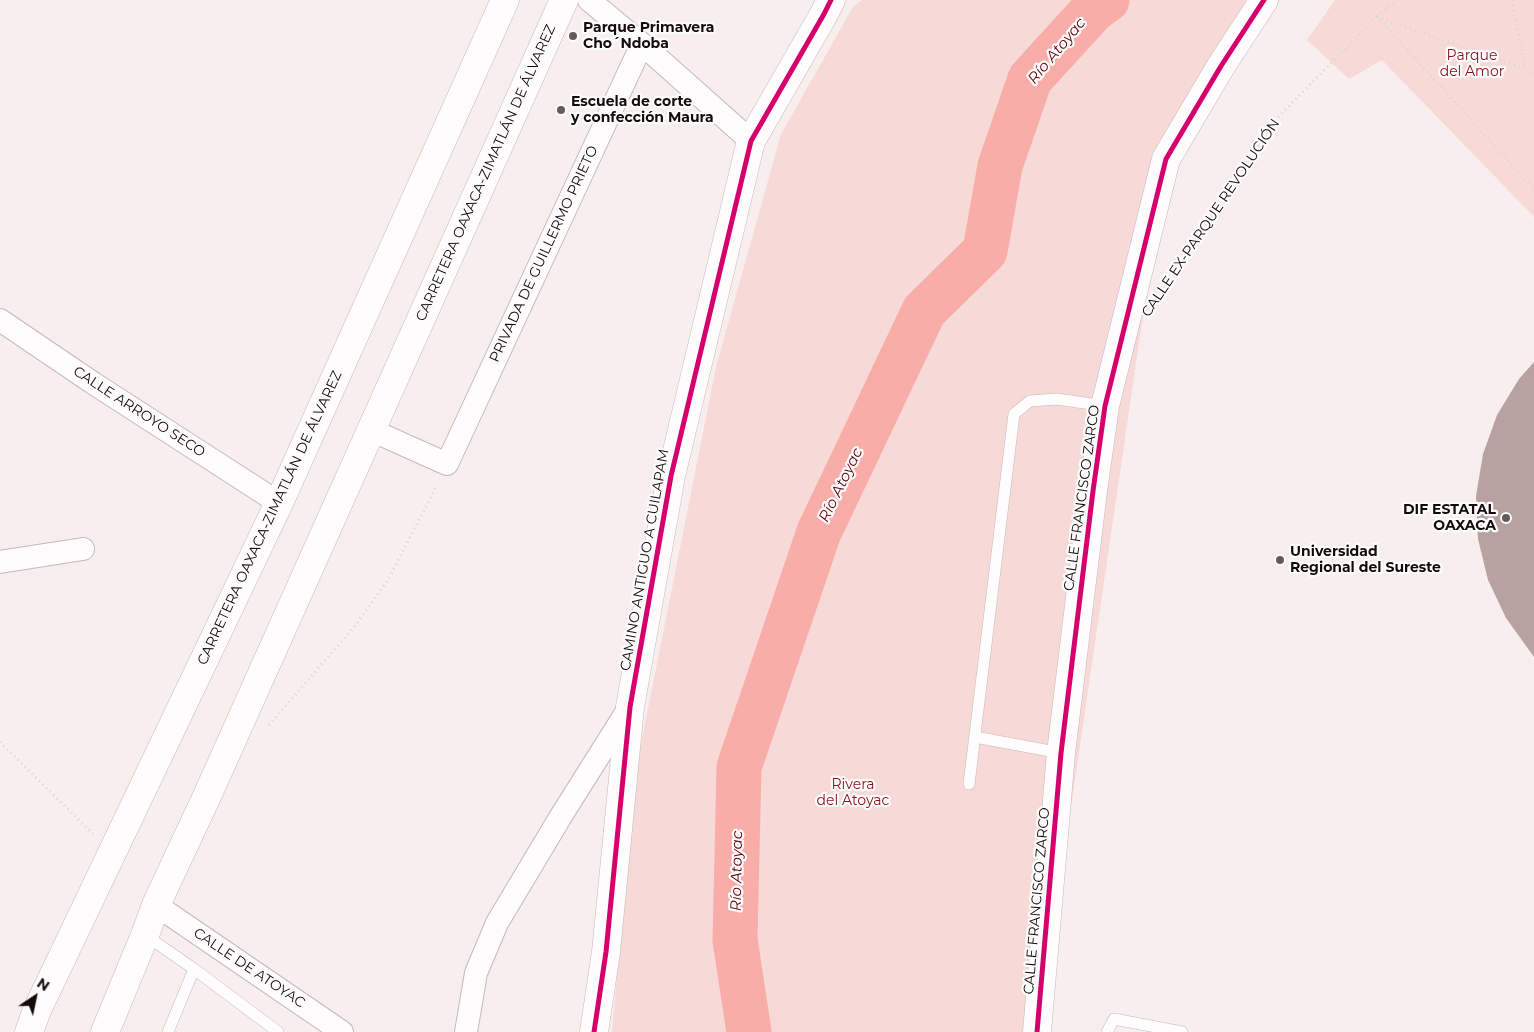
<!DOCTYPE html>
<html>
<head>
<meta charset="utf-8">
<style>
	body { margin:0 }
	#map { position:relative; width:1534px; height:1032px; overflow:hidden; background:#f8eeed; font-family:Montserrat,sans-serif }
	canvas { display:block }
	.north { position:absolute; left:10px; top:972px; width:50px; height:50px; -webkit-text-stroke:4px #fcfcfc; paint-order:stroke; rotate:34deg; font-size:14px; font-weight:700; line-height:20px; text-align:center; color:#140b0a }
	.north::after { content:''; display:block; margin:auto; width:18px; height:22px; background:#140b0a; clip-path:polygon(50% 0,100% 100%,50% 72%,0 100%) }
</style>
</head>
<body>
<div id="map">
<canvas width="1534" height="1032"></canvas>
<div class="north">N</div>
</div>
<script>
const g = document.querySelector('canvas').getContext('2d');
g.lineJoin = 'round';
function paint(path, color) {
  g.fillStyle = color;
  g.fill(path, 'evenodd');
}
function shape(rows) {
  const path = new Path2D();
  for (const r of rows) {
    path.moveTo(r[0], r[1]);
    for (let i = 2; i < r.length; i += 2) path.lineTo(r[i], r[i + 1]);
  }
  return path;
}
function trace(path, color, width, dash) {
  g.strokeStyle = color;
  g.lineWidth = width;
  g.lineCap = dash ? 'butt' : 'round';
  g.setLineDash(dash || []);
  g.stroke(path);
}
function write(font, color, halo, rows, align = 'center') {
  g.font = font + ' Montserrat,sans-serif';
  g.lineWidth = 4.5;
  g.setLineDash([]);
  g.textBaseline = 'middle';
  g.strokeStyle = halo;
  g.fillStyle = color;
  for (const [text, x, y, turn = 0] of rows) {
    g.save();
    g.translate(x, y);
    g.rotate((+turn || 0) * Math.PI / 180);
    g.textAlign = isNaN(turn) ? turn : align;
    if (halo) g.strokeText(text, 0, 0);
    g.fillText(text, 0, 0);
    g.restore();
  }
}
paint(shape([
	[862,0,1266,0,1166,159,1038,1032,612,1032,636,769,716,367,781,134,853,7],
	[1335,0,1534,0,1534,217,1382,60,1349,79,1307,40]
]), '#f7dad7');
trace(shape([
	[749,1032,735,940,739,767,819,532,924,311,985,251,1000,166,1030,79,1093,10,1107,0]
]), '#f9ada9', 45);
paint(shape([
	[1534,362,1534,657,1506,618,1488,580,1478,539,1476,496,1483,454,1497,415,1519,379]
]), '#b8a2a1');
const service = shape([
	[975,737,1061,753],
	[969,784,1014,414,1030,401,1057,399,1105,406],
	[145,935,194,969,278,1032],
	[168,1032,194,969],
	[1107,1032,1114,1019,1182,1032]
]);
const minor = shape([
	[589,0,642,44,751,141],
	[0,320,93,383,279,503],
	[371,430,447,464,642,44],
	[0,562,83,549],
	[156,905,342,1032],
	[466,1032,476,973,497,923,561,816,629,708]
]);
const tertiary = shape([
	[594,1032,606,952,630,707,671,476,751,141,824,14,831,0],
	[1037,1032,1061,753,1093,491,1105,406,1166,159,1221,66,1264,0]
]);
const primary = shape([
	[29,1032,37,1010,279,503,505,0],
	[105,1032,145,935,156,905,207,796,564,0]
]);
trace(service, '#c4bab9', 12);
trace(minor, '#c4bab9', 24);
trace(tertiary, '#c4bab9', 29);
trace(primary, '#c4bab9', 29);
trace(shape([
	[1512,0,1525,68],
	[1377,16,1397,0],
	[1377,17,1526,69,1534,74],
	[1162,292,1277,118,1377,17,1534,189],
	[269,725,355,626,388,580,437,485],
	[0,742,93,834]
]), '#d9d5d5', 3, [1, 4]);
trace(service, '#fefcfc', 11);
trace(minor, '#fefcfc', 22);
trace(tertiary, '#fefcfc', 28);
trace(primary, '#fefcfc', 28);
trace(shape([
	[594,1032,606,952,630,707,671,476,751,141,824,14,831,0],
	[1037,1032,1061,753,1093,491,1105,406,1166,159,1221,66,1264,0]
]), '#d6006c', 5);
for (const [x, y, r, color] of [
	[573,36,5,"#645a59"],
	[561,110,5,"#645a59"],
	[1506,518,5,"#645a59"],
	[1280,560,5,"#645a59"]
]) {
  const dot = new Path2D();
  dot.arc(x, y, r, 0, 2 * Math.PI);
  g.fillStyle = color;
  g.fill(dot);
  trace(dot, '#fcfcfc', 2);
}
write('bold 14px', '#140b0a', '#fcfcfc', [
	["Parque Primavera",583,28],
	["Cho´Ndoba",583,44],
	["Escuela de corte",571,102],
	["y confección Maura",571,118],
	["DIF ESTATAL",1496,510,"right"],
	["OAXACA",1496,526,"right"],
	["Universidad",1290,552],
	["Regional del Sureste",1290,568]
], 'left');
write('14px', '#8b0f1b', '#fcfcfc', [
	["Parque",1472,56],
	["del Amor",1472,72],
	["Rivera",853,785],
	["del Atoyac",853,801]
]);
write('14px', '#140b0a', '#fcfcfc', [
	["CARRETERA OAXACA-ZIMATLÁN DE ÁLVAREZ",486,173,-66],
	["CALLE EX-PARQUE REVOLUCIÓN",1211,218,-56],
	["PRIVADA DE GUILLERMO PRIETO",544,254,-65],
	["CALLE ARROYO SECO",139,412,33],
	["CALLE FRANCISCO ZARCO",1082,498,-82],
	["CARRETERA OAXACA-ZIMATLÁN DE ÁLVAREZ",270,518,-65],
	["CAMINO ANTIGUO A CUILAPAM",645,560,-80],
	["CALLE FRANCISCO ZARCO",1037,901,-85],
	["CALLE DE ATOYAC",249,968,34]
]);
write('italic 15px', '#61010d', '#fcfcfc', [
	["Río Atoyac",1057,51,-50],
	["Río Atoyac",841,485,-64],
	["Río Atoyac",737,871,-89]
]);
</script>
</body>
</html>
